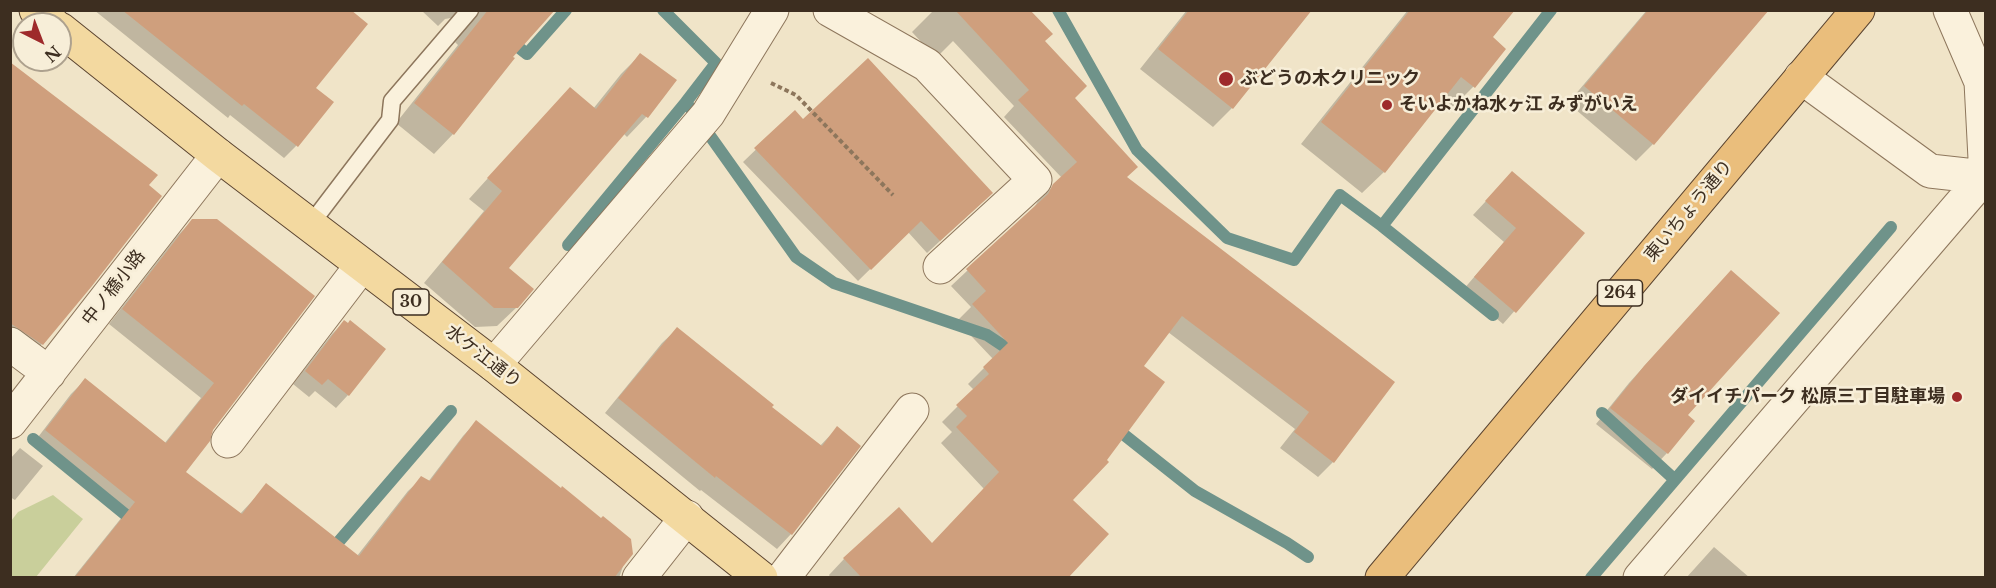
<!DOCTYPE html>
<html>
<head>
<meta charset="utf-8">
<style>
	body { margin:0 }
	#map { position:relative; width:1996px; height:588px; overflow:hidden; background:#f0e4c8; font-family:"Libre Baskerville",serif }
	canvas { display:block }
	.frame { position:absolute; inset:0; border:12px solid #3d2e20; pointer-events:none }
	.north { position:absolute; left:12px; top:12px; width:60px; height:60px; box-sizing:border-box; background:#f7eed8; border:2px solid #ada18e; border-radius:50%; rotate:138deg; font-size:16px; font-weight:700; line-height:24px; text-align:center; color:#3d2e20 }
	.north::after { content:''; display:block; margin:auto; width:21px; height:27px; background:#9e2a2b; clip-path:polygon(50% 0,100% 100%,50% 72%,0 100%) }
</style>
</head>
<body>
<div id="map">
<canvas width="1996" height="588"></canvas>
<div class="frame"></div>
<div class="north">N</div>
</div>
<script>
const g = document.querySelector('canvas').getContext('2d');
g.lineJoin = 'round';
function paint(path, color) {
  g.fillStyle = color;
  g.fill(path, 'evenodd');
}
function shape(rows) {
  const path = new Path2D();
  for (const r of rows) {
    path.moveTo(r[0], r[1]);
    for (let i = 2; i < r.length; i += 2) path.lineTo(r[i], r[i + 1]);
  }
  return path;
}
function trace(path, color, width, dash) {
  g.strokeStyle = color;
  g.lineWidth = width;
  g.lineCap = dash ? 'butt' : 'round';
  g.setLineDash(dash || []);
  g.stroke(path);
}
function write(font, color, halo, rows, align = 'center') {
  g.font = font + ' "Libre Baskerville","Noto Sans JP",serif';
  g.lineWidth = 5;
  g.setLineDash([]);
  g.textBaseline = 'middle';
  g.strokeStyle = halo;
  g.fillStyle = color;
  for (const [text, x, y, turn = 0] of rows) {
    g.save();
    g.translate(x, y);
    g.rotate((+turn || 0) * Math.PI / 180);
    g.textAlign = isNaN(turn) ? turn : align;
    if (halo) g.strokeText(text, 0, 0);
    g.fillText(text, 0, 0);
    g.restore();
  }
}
paint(shape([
	[53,495,83,519,36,577,11,577,11,521,18,512]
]), '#c9cf9b');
paint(shape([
	[94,10,348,10,314,88,296,146,284,158,230,115,228,118],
	[421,10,553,10,511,57,513,58,453,134,434,154,396,123,458,45,455,42,461,33,461,27,458,22,451,18,445,19,438,26],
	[934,10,1028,10,1073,98,1125,178,1393,382,1333,462,1318,477,1280,448,1295,429,1168,332,1142,366,1071,500,1066,578,831,578,829,575,844,559,932,544,984,489,941,443,952,432,942,422,974,390,968,384,993,359,957,321,971,307,951,286,1034,208,1038,201,1062,178,1004,117,1014,106,953,41,936,58,912,32],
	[1187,10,1310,10,1232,108,1213,127,1140,69],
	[1408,10,1513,10,1491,38,1504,49,1473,87,1452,108,1442,99,1384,172,1362,193,1301,144],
	[1647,10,1767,10,1653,144,1636,161,1568,103],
	[640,55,675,81,646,117,627,137,623,133,507,268,517,307,497,326,475,327,424,283,484,211,469,199,551,109,593,109,621,74],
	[10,63,147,186,42,344,23,362,10,353],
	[795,112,803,121,979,205,927,253,908,232,858,281,743,162],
	[1512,173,1583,233,1503,324,1463,290,1504,242,1473,215],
	[192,221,313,297,212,429,183,472,240,514,267,485,357,556,408,491,422,478,428,482,463,436,476,422,623,566,619,578,73,578,122,517,32,445,71,394,85,380,164,444,201,398,109,324,178,235],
	[1716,287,1686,415,1667,453,1652,469,1596,424,1629,383],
	[344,322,348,325,348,395,336,408,315,391,309,397,293,384,332,334],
	[677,329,770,407,819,447,837,428,859,446,791,534,777,549,701,490,700,491,605,413,662,343],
	[20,448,43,466,15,500,10,497,10,459],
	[1714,547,1750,578,1686,578]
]), '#0003');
trace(shape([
	[663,10,716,63,686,102],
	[1058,10,1137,150,1227,238,1294,260,1340,195,1382,226,1493,315],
	[508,39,527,54,566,10],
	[1382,226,1551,10],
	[568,245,686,102,796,257,834,283,987,335,1017,355],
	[1602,413,1674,479],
	[1113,426,1195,491,1287,543,1308,557],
	[33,439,137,524],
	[329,553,451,411],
	[1591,578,1891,227]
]), '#6f938a', 12);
paint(shape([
	[122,10,351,10,368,24,316,88,334,102,298,147,244,104,242,106],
	[488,10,555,10,513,57,515,58,454,135,414,103],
	[955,10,1030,10,1053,34,1045,41,1087,86,1075,98,1138,167,1127,177,1395,382,1334,463,1294,432,1309,412,1182,316,1144,366,1165,382,1107,460,1109,462,1073,500,1109,534,1068,578,862,578,843,558,899,507,932,543,999,472,956,427,967,416,956,405,989,374,983,367,1008,343,972,304,986,291,966,269,1048,194,1053,184,1077,162,1018,100,1029,90],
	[1189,10,1312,10,1233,109,1158,49],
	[1410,10,1515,10,1493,37,1506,49,1475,88,1461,77,1385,173,1321,122],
	[1648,10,1769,10,1654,145,1584,86],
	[640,53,677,80,648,118,642,114,509,268,534,289,518,308,494,308,442,262,502,191,487,178,570,87,596,109],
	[868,58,993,193,940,241,921,221,871,270,754,148,795,110,803,119],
	[10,62,158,175,149,185,162,196,92,286,43,345,10,323],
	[1512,171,1585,233,1516,313,1474,277,1516,228,1485,201],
	[192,219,217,219,315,296,213,430,210,441,186,472,242,514,266,483,359,556,421,476,430,481,476,420,561,488,562,486,601,518,603,516,631,539,633,554,614,578,74,578,135,502,45,430,85,378,166,443,214,383,122,309],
	[1731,270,1780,313,1688,415,1695,421,1668,454,1610,408,1644,366],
	[344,320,348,323,350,320,386,349,349,396,328,379,322,385,305,371],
	[677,327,774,405,772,407,822,446,837,426,861,446,792,535,716,476,715,478,618,398]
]), '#cf9f7d');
const service = shape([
	[310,225,390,120,392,101,470,10]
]);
const minor = shape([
	[830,10,927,65,1035,180,940,267],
	[1950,10,1981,82,1986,178],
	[1801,77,1930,171,1984,177],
	[10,344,49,373],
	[494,365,708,114,772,10],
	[10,422,218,155],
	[228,441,362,265],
	[639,578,687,517],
	[783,578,912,410],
	[1640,578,1984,177]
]);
const primary = shape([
	[36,10,53,24],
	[60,29,218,155,494,365,761,578]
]);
const trunk = shape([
	[1382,578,1858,10]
]);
trace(service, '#8d765c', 19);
trace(minor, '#8d765c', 35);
trace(primary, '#5b4430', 35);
trace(trunk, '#5b4430', 35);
trace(shape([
	[771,83,796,95,893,195]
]), '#8d765c', 4, [4.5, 3]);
trace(service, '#faf1dc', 16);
trace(minor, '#faf1dc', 33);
trace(primary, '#f3d9a0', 33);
trace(trunk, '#eabe7c', 33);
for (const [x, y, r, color] of [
	[1226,79,8,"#9e2a2b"],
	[1387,105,6,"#9e2a2b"],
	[1957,397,6,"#9e2a2b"]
]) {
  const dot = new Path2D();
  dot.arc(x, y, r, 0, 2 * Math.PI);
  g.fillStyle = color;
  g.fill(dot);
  trace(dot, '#f7eed8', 2);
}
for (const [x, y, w] of [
	[1620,293,45],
	[411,302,36]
]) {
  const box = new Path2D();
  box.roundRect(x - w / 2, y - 13, w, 26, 4.5);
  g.fillStyle = '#f7eed8';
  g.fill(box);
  trace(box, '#3d2e20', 1.5);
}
write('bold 16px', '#3d2e20', null, [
	["264",1620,293],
	["30",411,302]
]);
write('bold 18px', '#3d2e20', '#f7eed8', [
	["ぶどうの木クリニック",1240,79],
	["そいよかね水ヶ江 みずがいえ",1399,105],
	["ダイイチパーク 松原三丁目駐車場",1945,397,"right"]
], 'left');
write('18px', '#3d2e20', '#f7eed8', [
	["東いちょう通り",1689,211,-50],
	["中ノ橋小路",114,288,-52],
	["水ケ江通り",483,357,38]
]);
</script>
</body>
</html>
